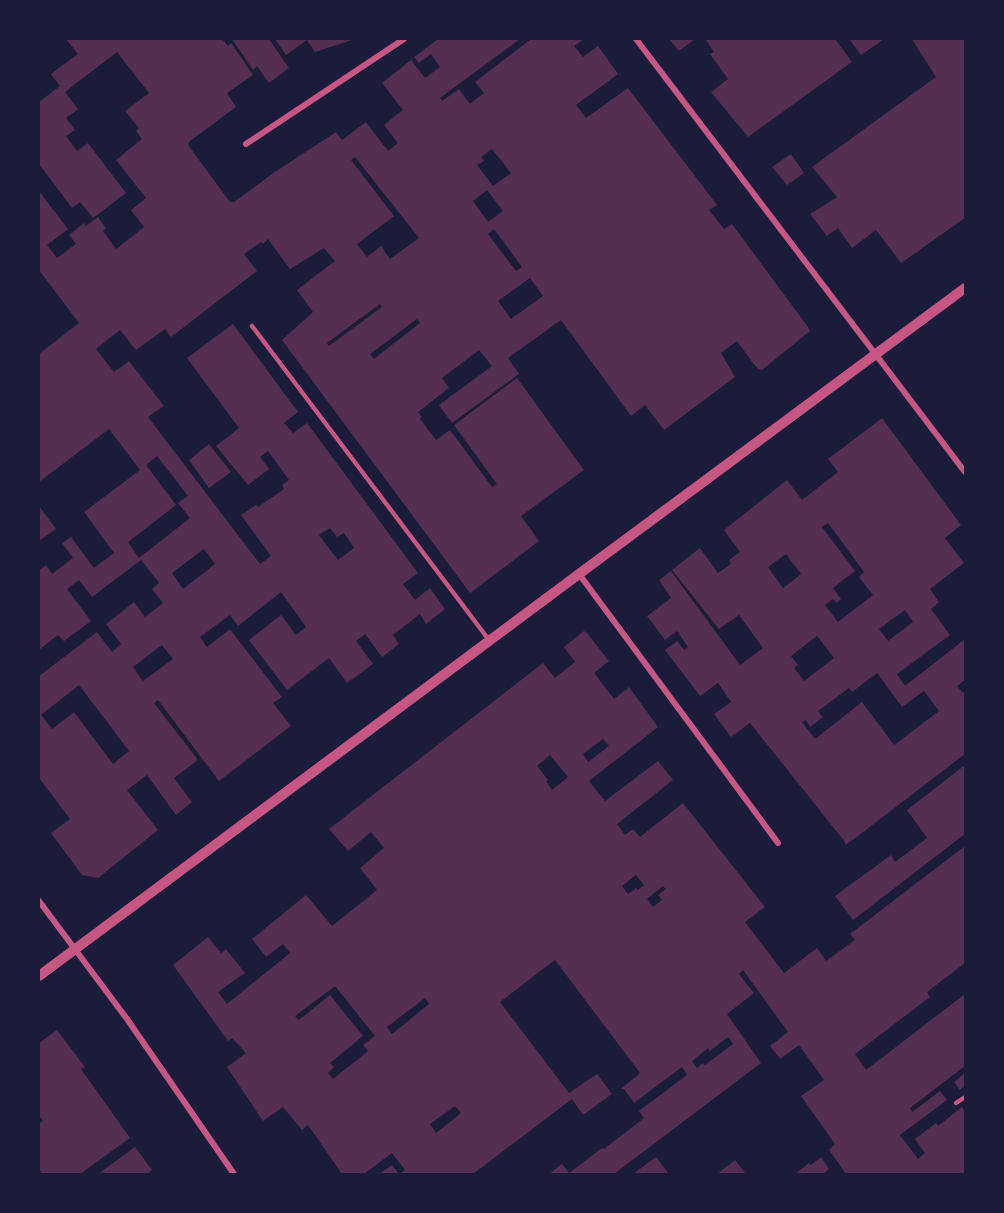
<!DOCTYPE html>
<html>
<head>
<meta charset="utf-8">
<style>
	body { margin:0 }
	#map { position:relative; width:1004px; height:1213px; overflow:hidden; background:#1b1b3a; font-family:"Open Sans",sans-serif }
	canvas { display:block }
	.frame { position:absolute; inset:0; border:40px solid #1b1b3a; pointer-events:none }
</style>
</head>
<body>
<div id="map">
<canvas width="1004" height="1213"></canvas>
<div class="frame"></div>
</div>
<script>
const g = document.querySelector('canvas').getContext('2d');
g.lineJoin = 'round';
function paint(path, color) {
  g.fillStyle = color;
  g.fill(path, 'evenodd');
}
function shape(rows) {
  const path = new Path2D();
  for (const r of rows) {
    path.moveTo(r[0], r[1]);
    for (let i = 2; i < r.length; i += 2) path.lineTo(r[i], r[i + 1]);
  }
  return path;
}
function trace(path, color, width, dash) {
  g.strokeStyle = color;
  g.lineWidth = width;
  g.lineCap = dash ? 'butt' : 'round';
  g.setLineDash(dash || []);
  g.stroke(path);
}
paint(shape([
	[66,39,222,39,228,46,231,43,253,75,227,93,236,107,190,141,188,145,230,202,234,202,272,174,336,132,342,140,366,122,388,151,398,143,384,125,403,110,382,83,411,60,425,78,440,67,431,54,419,63,414,57,438,39,520,39,440,98,442,101,459,89,470,104,484,93,475,82,531,39,584,39,574,46,583,57,598,46,618,74,576,105,586,118,628,88,717,205,709,210,724,229,732,224,808,327,810,331,762,370,758,369,753,363,737,341,721,353,735,377,664,430,645,405,631,416,561,320,508,358,519,374,452,423,439,405,492,366,479,350,442,378,449,388,418,412,422,417,420,419,436,440,450,430,492,487,497,484,454,425,517,378,584,470,521,516,539,541,470,593,282,340,313,312,297,290,335,261,324,248,290,269,268,239,263,244,261,242,244,254,257,271,171,337,165,329,136,350,120,330,96,349,114,372,129,361,164,406,148,417,260,564,271,556,241,515,256,505,258,507,284,489,282,485,289,480,268,451,260,457,269,469,248,485,216,446,239,428,187,358,233,324,298,412,284,423,293,433,307,423,418,573,403,584,415,600,430,588,445,609,426,624,420,614,393,635,399,644,382,657,365,634,356,641,373,664,347,683,329,658,287,690,249,640,281,615,296,635,306,627,281,592,238,626,230,615,200,637,207,647,230,629,282,697,273,703,291,726,219,781,158,700,154,703,198,760,174,778,192,802,176,815,147,775,127,790,158,830,98,878,82,875,51,833,70,819,39,778,39,676,97,632,112,652,121,644,106,624,134,602,145,617,163,603,152,589,159,583,141,560,92,597,79,580,67,589,91,621,64,641,58,635,39,650,39,570,46,565,52,574,73,558,62,543,71,537,94,568,114,553,84,512,140,470,109,429,39,482,39,354,79,323,39,270,39,191,68,229,47,245,57,258,76,244,69,235,84,223,86,226,98,217,106,228,103,231,116,249,144,227,131,210,146,198,116,160,142,139,136,131,139,128,125,111,149,93,117,52,65,92,78,109,66,118,75,130,66,136,77,151,88,143,126,193,93,218,80,202,72,208,39,164,39,102,60,86,51,74,78,54],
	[492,149,511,173,493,186,477,165,484,161,481,157],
	[355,157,419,238,390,259,381,246,367,257,357,244,394,216,351,160],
	[487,190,503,211,488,222,473,201],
	[494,229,522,267,516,271,488,234],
	[530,278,543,296,511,319,498,301],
	[380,304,382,307,329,346,327,343],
	[417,319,420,323,374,359,370,354],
	[157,456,188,496,178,503,190,518,139,558,128,542,176,505,146,465],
	[330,528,337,537,344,533,354,548,338,560,319,535],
	[204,549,215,564,183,589,172,573],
	[162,645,173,659,143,681,133,667],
	[79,685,129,751,113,764,74,712,52,729,41,715],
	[232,39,269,39,289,68,269,83,257,66,253,70],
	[275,39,352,39,352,40,315,52,307,40,286,55],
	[669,39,695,39,679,51],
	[705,39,835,39,852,62,748,137,711,92,728,79,710,54,714,52],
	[849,39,884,39,861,55],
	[912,39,965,39,965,218,901,263,876,230,852,248,838,228,827,236,810,214,837,197,812,167,936,77],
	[791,154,804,173,787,185,772,167],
	[882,418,961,525,945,538,964,563,930,589,939,602,931,609,950,635,897,674,905,686,965,639,965,680,957,686,963,693,965,692,965,754,854,839,845,845,845,842,750,723,731,737,714,714,731,702,718,683,700,696,665,650,677,641,684,650,688,647,677,631,665,640,647,616,671,598,659,580,671,571,740,665,763,648,739,615,719,629,672,570,700,548,718,573,731,564,729,560,740,552,724,530,787,480,802,500,838,472,828,459],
	[828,523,864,572,859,577,873,595,838,622,825,605,833,599,836,603,841,599,833,588,855,571,822,527],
	[786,554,801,574,783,588,768,567],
	[905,610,913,622,888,641,879,629],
	[817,636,834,658,804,681,794,668,798,665,791,656],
	[877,673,902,707,924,691,939,711,894,745,862,702,815,739,802,722,806,720,810,727,823,717,818,711,849,688,852,692],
	[209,444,231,472,209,488,189,460],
	[39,506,56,529,39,541],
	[584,631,587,633,609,661,594,673,614,699,629,687,658,727,589,781,605,801,658,761,673,780,617,824,625,835,633,829,640,837,683,803,765,907,745,922,784,973,817,948,826,961,855,940,850,934,965,846,965,963,927,992,930,997,855,1054,866,1070,965,994,965,1066,910,1108,912,1112,940,1091,947,1100,900,1135,918,1159,925,1153,915,1139,936,1123,938,1126,962,1107,965,1111,965,1174,846,1174,829,1150,835,1144,801,1096,824,1080,799,1045,780,1059,770,1046,788,1032,743,970,739,974,754,993,727,1014,761,1063,614,1174,549,1174,562,1164,569,1173,602,1148,604,1149,644,1118,639,1111,687,1075,682,1067,634,1103,624,1089,621,1089,640,1073,555,960,500,1002,569,1093,597,1074,612,1094,583,1115,572,1099,473,1174,399,1174,405,1170,392,1153,364,1174,342,1174,308,1125,302,1130,283,1107,263,1121,227,1067,246,1053,232,1038,228,1041,173,965,208,937,221,953,226,949,245,973,218,992,227,1004,290,953,283,944,266,957,252,939,306,895,332,926,377,890,360,868,384,848,371,832,348,851,329,829,543,663,555,678,575,662,564,647],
	[603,739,609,746,588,762,583,754],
	[550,755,568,777,552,790,546,781,548,780,537,766],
	[636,875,644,885,638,890,636,888,628,894,622,886],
	[663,886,666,889,658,895,662,900,653,907,647,899],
	[335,986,375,1036,363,1045,368,1051,333,1079,328,1073,334,1067,330,1063,363,1036,330,995,299,1020,295,1016],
	[425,998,429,1004,392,1034,387,1027],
	[728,1037,733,1044,705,1065,703,1063,697,1068,692,1061,708,1048,710,1051],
	[455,1106,461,1113,436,1133,430,1124],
	[965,765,965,834,853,920,835,896,891,855,895,862,927,838,907,810],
	[57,1030,85,1067,81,1069,130,1138,80,1174,39,1174,41,1172,39,1170,39,1124,43,1121,39,1116,39,1043],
	[965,1073,965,1086,960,1090,954,1082],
	[135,1147,152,1170,147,1174,98,1174],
	[656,1157,669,1174,633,1174],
	[821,1157,829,1169,823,1174,795,1174,809,1163,811,1165],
	[735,1160,746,1174,717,1174],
	[392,1165,399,1174,379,1174]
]), '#542f53');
trace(shape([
	[252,326,489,640],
	[956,1103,965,1097]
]), '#c65784', 4.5);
trace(shape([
	[636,39,965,472],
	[246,144,404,39],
	[579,574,778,843],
	[39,901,127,1019,234,1174]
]), '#c65784', 6);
trace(shape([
	[39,976,579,574,965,288]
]), '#c65784', 10);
</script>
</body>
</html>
